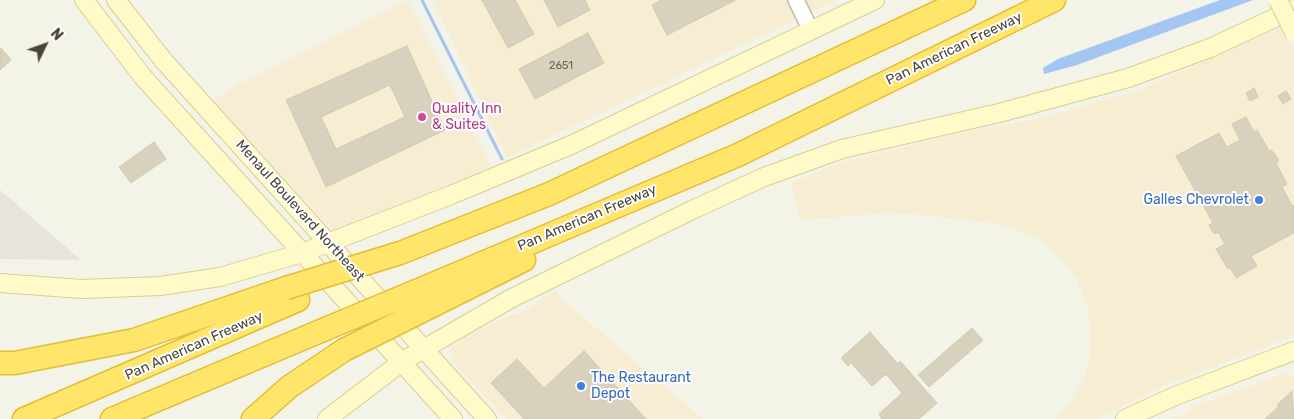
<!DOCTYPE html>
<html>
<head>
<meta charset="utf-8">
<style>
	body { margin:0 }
	#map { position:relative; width:1294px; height:419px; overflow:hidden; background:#f4f3e8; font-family:Rubik,sans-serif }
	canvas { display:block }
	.north { position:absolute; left:20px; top:20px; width:50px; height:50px; -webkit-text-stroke:4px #fff; paint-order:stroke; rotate:48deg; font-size:14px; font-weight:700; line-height:20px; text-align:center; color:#484436 }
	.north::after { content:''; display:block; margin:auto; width:18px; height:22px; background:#484436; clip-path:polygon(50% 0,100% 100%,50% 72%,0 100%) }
</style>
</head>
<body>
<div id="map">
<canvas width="1294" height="419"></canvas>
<div class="north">N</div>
</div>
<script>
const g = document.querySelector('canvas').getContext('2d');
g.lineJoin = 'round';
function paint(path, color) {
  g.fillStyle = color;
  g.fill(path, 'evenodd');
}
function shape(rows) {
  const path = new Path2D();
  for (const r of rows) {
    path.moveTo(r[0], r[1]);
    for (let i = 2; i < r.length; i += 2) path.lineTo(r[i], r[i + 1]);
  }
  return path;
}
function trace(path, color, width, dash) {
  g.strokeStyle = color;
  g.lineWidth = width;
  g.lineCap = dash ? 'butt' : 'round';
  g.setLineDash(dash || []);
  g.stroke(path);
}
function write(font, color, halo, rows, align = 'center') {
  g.font = font + ' Rubik,sans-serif';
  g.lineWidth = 4;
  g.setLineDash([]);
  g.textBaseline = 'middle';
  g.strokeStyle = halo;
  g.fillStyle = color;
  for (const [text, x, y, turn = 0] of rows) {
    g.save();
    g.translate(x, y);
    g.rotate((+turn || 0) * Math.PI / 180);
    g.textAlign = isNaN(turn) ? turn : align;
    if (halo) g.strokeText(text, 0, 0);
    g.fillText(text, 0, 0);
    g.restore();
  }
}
paint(shape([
	[433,0,837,0,507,158],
	[408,1,491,167,336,230,329,227,213,101,241,83],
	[1282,27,1294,51,1294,336,1170,383,1097,419,1056,419,1071,402,1083,380,1090,356,1091,331,1087,306,1077,281,1062,259,1042,241,1005,225,924,215,886,213,801,220,791,183,837,164,952,135,1036,119,1137,91],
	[555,291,563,300,703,419,506,419,454,363,450,351,452,347,468,336,511,315,519,314],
	[1286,373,1294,378,1294,419,1171,419,1191,411,1192,407]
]), '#f7edd3');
paint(shape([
	[0,190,81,260,0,259]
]), '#e7e4dd');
paint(shape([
	[1220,0,1253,0,1077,65,1044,74,1043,68,1058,59]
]), '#a3c6f2');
trace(shape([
	[422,0,502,159]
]), '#a3c6f2', 3);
const building = shape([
	[482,0,515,0,534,34,508,48,482,0],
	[544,0,585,0,590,10,558,27,544,0],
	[661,0,736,0,667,35,652,5,661,0],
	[588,33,604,63,535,99,519,69,588,33],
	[407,46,445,130,326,187,286,100,407,46],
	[390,85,405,117,336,149,321,117,390,85],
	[1,48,11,60,0,70,0,50,1,48],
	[1254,88,1258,97,1250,101,1246,93,1254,88],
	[1286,91,1291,99,1283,104,1278,96,1286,91],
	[1246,117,1254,132,1257,130,1269,151,1271,150,1273,152,1278,159,1278,162,1276,163,1287,184,1282,187,1292,206,1294,205,1294,233,1251,256,1257,266,1236,278,1230,267,1228,269,1216,249,1225,244,1218,232,1214,234,1209,225,1213,223,1176,156,1219,133,1227,147,1240,140,1232,124,1246,117],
	[154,142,166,159,131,183,119,167,154,142],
	[972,328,983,340,929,387,918,375,972,328],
	[870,332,898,364,900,361,937,403,919,419,882,419,879,414,902,393,886,374,872,386,851,363,848,366,841,358,870,332],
	[584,351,646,419,524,419,491,383,517,359,544,388,584,351],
	[1292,391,1294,419,1265,419,1279,406,1277,405,1292,391]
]);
paint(building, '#d7d1bd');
trace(building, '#d2cab0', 1);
const tertiary = shape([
	[796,0,811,31]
]);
const secondary = shape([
	[84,0,143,77,453,419],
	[116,0,163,60,487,419],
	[0,283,82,289,160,286,220,277,302,253,451,195,571,145,875,0],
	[327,419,403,361,512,298,692,210,764,177,842,149,999,113,1128,78,1210,48,1294,9],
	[1125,419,1175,396,1294,351]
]);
const motorway = shape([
	[400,253,549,194,964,0],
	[426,287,738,155,1054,0],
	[436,304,524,260],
	[0,363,15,363,134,340,286,288],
	[24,419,298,300],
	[112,419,323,330],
	[253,419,289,387,344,350]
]);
trace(tertiary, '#c0bcaa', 18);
trace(secondary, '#d6cf97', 20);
trace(motorway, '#e2be35', 25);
trace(tertiary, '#fff', 15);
trace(secondary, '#fffac8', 18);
trace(motorway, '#ffe569', 22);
const secondaryBridge = shape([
	[1278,0,1294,32]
]);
const motorwayBridge = shape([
	[286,288,400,253],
	[323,330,426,287],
	[344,350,436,304]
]);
trace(secondaryBridge, '#d6cf97', 20, []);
trace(motorwayBridge, '#e2be35', 25, []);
trace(secondaryBridge, '#fffac8', 18);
trace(motorwayBridge, '#ffe569', 22);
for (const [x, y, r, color] of [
	[422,117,5,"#d1479c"],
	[1259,200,5,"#3f7fe0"],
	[581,386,5,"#3f7fe0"]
]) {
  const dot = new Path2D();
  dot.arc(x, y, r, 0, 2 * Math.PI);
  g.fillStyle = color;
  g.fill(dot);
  trace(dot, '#fff', 2);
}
write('11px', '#6c6758', null, [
	["2651",561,66]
]);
write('14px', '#484436', '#fff', [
	["Pan American Freeway",954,49,-26],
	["Menaul Boulevard Northeast",300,211,48],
	["Pan American Freeway",587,218,-23],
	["Pan American Freeway",194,346,-24]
]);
write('14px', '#b23c85', '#fff', [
	["Quality Inn",432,109],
	["& Suites",432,125]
], 'left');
write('14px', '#366cbe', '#fff', [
	["Galles Chevrolet",1249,200],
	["The Restaurant",591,378,"left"],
	["Depot",591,394,"left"]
], 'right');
</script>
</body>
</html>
